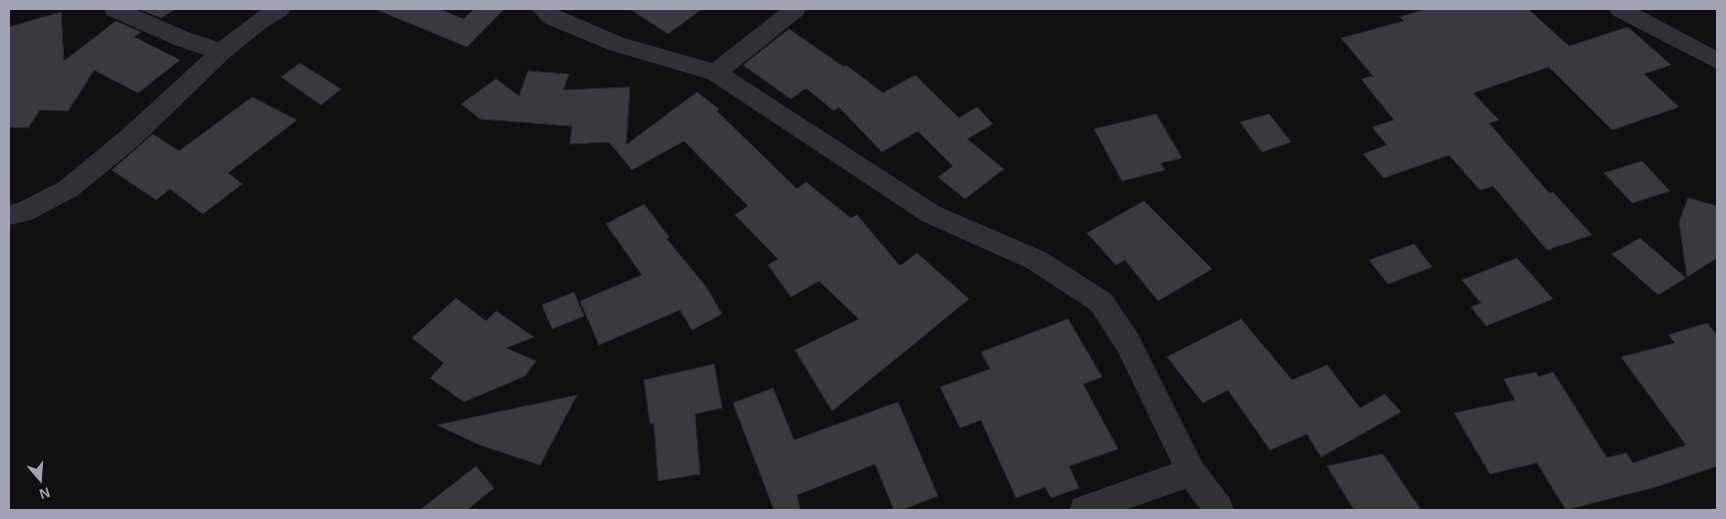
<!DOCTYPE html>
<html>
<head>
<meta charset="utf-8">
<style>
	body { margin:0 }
	#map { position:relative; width:1726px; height:519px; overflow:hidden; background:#100f11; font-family:Helvetica,sans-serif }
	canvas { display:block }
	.frame { position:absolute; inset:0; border:10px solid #a0a4b2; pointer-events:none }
	.north { position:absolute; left:15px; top:454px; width:50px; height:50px; -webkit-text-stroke:4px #0b0b0c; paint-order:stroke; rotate:162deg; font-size:14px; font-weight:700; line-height:20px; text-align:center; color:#a0a4b2 }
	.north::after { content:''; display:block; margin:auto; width:18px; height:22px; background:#a0a4b2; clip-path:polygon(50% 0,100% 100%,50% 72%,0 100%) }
</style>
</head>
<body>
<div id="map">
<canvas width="1726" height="519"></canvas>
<div class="frame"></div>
<div class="north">N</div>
</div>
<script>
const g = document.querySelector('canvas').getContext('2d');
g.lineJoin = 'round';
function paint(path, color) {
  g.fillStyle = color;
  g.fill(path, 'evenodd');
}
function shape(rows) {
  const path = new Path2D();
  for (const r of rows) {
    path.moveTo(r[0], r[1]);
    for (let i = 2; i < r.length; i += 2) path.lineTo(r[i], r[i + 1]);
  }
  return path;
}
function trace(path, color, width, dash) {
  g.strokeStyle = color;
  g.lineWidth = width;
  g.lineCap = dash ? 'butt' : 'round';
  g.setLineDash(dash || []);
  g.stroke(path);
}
const building = shape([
	[139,9,175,9,161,18,139,9],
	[375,9,439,9,464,19,474,9,504,9,467,47,375,9],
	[630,9,702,9,668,34,630,9],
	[1426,9,1528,9,1569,46,1628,27,1671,65,1644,74,1679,107,1612,130,1549,67,1473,93,1499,120,1489,123,1549,193,1553,192,1592,235,1547,250,1493,186,1480,190,1449,155,1384,178,1363,154,1387,145,1372,127,1394,120,1361,79,1373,76,1341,38,1404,21,1400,17,1426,9],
	[61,12,64,61,116,21,141,32,134,37,180,60,138,93,94,70,68,111,40,110,28,128,9,127,9,27,61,12],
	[789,29,844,67,846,65,883,93,915,75,959,118,977,107,993,124,967,139,1004,169,965,199,938,177,953,166,918,131,882,152,839,107,834,111,806,88,791,99,743,65,789,29],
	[300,63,341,89,321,105,281,77,300,63],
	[528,71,569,74,563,90,630,87,626,145,697,92,719,109,717,111,797,189,806,182,851,218,857,215,900,266,917,253,969,299,832,411,795,350,859,319,819,281,791,297,768,265,778,259,735,215,748,206,684,141,632,170,609,142,570,144,572,126,480,119,461,104,496,79,519,96,528,71],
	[252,97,297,120,228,173,242,184,203,214,170,189,156,200,112,170,153,134,179,151,252,97],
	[1156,114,1182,158,1161,163,1165,170,1122,181,1094,129,1156,114],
	[1269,114,1291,142,1262,152,1240,122,1269,114],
	[1642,161,1670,191,1632,203,1604,173,1642,161],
	[1688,198,1717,206,1717,258,1687,277,1679,222,1688,198],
	[1144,201,1212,269,1158,301,1125,260,1116,265,1087,233,1144,201],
	[644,204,669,237,667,239,707,288,722,314,692,330,680,310,599,345,580,301,642,275,606,224,644,204],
	[1640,238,1686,278,1658,295,1612,254,1640,238],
	[1414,244,1432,267,1388,284,1369,260,1414,244],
	[1517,258,1553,299,1486,326,1471,307,1481,303,1462,280,1517,258],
	[574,292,584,316,552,329,542,305,574,292],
	[456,298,486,321,496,311,534,337,506,348,536,361,525,376,464,402,430,378,444,363,412,338,456,298],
	[1068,319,1102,377,1083,384,1118,449,1069,466,1079,488,1051,498,1045,487,1016,498,981,420,960,428,940,387,990,369,981,352,1068,319],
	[1241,319,1292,380,1327,365,1360,408,1385,394,1401,412,1321,457,1307,434,1270,450,1228,390,1203,403,1167,357,1241,319],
	[1707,323,1717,335,1717,466,1656,487,1566,510,1537,463,1490,474,1454,413,1515,400,1504,379,1536,372,1538,377,1553,372,1607,458,1626,453,1633,463,1686,445,1621,357,1675,343,1668,335,1707,323],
	[714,364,722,408,695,414,700,474,658,481,654,423,650,424,644,380,714,364],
	[773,388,794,440,898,402,938,496,901,510,894,510,875,464,797,495,800,510,774,510,733,403,773,388],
	[577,395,540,465,480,445,437,425,577,395],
	[1383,454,1421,510,1354,510,1327,466,1383,454],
	[476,466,494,488,467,510,420,510,476,466]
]);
paint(building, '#3a393e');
trace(building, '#2a292d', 1);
paint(shape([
	[104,9,135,9,188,32,218,42,262,9,290,9,287,15,267,27,229,58,139,145,77,196,31,220,9,225,9,205,18,203,59,182,121,131,204,55,172,44,107,15,104,9],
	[531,9,556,9,624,38,712,63,781,9,806,9,803,15,732,72,940,207,1045,252,1111,294,1138,334,1202,462,1230,499,1234,510,1201,510,1185,489,1125,510,1069,510,1073,499,1172,464,1118,352,1091,310,1027,268,922,221,708,79,609,50,544,23,531,9],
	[1609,9,1638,9,1717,51,1717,69,1612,15,1609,9]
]), '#303136');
</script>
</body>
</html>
